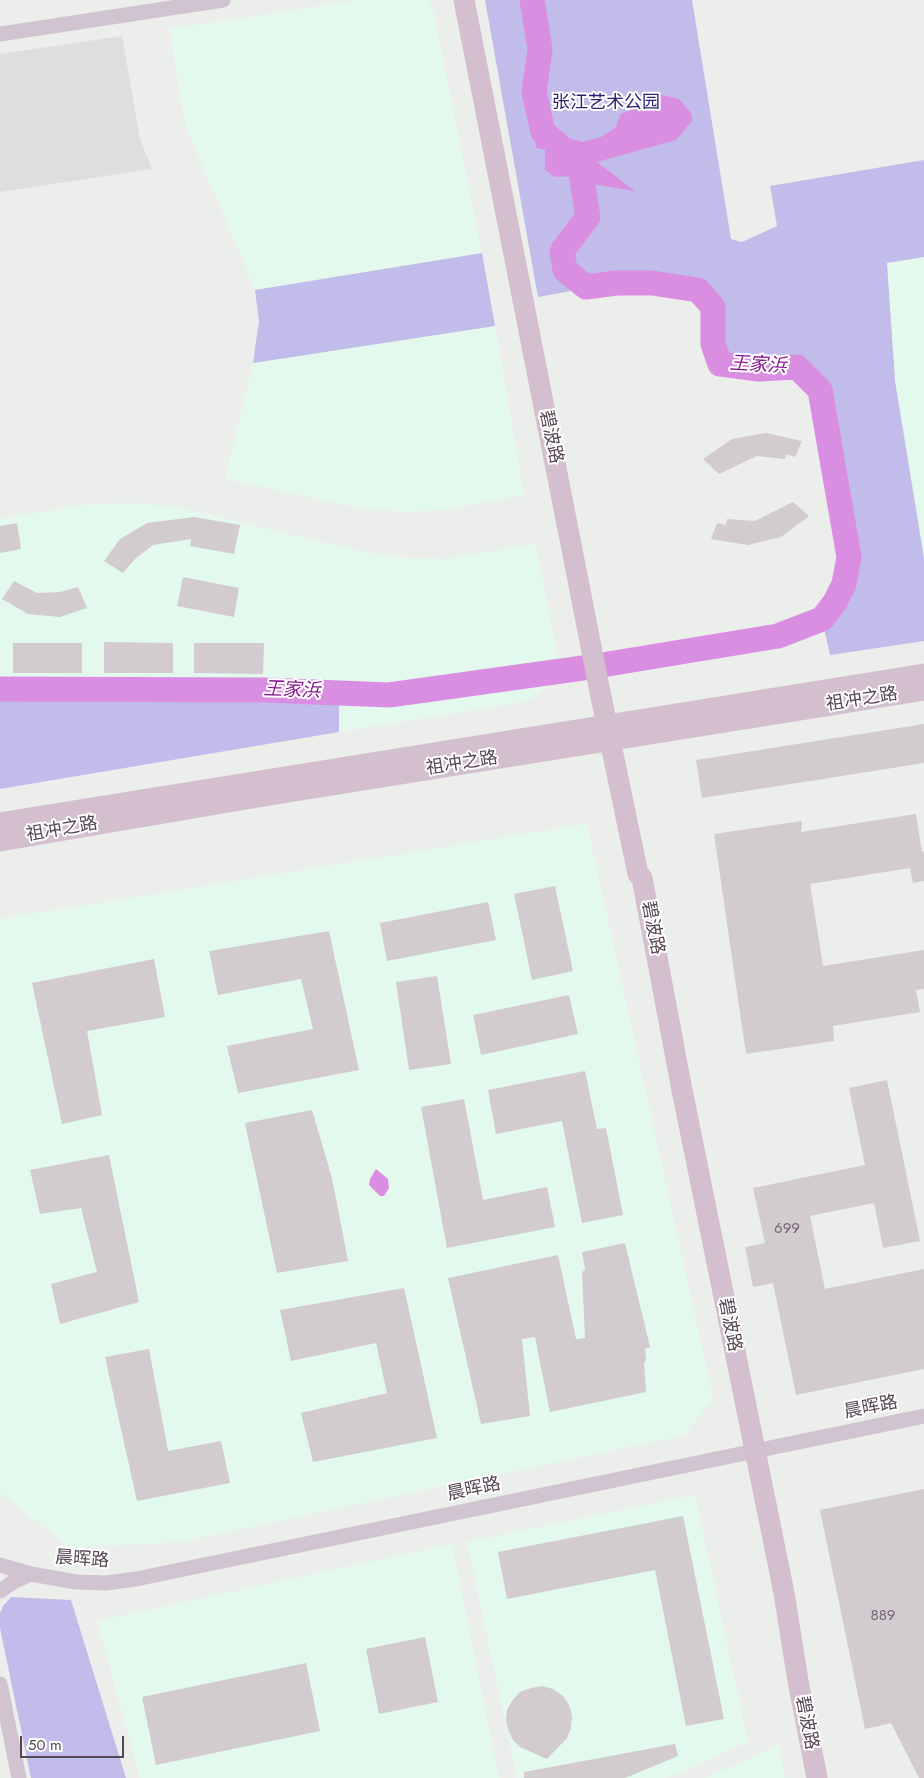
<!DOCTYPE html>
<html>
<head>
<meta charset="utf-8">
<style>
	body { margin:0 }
	#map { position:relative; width:924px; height:1778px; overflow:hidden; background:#eceeeb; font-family:Jost,sans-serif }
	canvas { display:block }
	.scale { position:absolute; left:20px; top:1736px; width:104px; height:22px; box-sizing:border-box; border:2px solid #564653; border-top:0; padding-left:6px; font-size:15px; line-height:18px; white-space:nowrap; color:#564653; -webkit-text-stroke:4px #fff; paint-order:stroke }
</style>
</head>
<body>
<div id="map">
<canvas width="924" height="1778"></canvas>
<div class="scale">50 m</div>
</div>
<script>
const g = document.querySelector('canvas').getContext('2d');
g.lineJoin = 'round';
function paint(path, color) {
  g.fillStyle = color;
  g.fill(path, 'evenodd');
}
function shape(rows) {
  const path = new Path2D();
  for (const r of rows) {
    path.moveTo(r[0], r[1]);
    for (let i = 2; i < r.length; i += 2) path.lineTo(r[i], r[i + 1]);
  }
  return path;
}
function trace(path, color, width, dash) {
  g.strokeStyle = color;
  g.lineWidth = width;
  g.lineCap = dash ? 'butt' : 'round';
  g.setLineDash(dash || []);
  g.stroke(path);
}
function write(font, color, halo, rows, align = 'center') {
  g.font = font + ' Jost,"Noto Sans SC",sans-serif';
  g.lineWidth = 4;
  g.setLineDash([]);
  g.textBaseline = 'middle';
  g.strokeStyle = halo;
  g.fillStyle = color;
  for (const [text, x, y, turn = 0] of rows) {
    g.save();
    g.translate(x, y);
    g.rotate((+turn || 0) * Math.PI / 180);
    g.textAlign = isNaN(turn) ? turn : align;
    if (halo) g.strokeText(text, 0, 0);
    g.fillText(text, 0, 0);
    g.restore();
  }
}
paint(shape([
	[360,0,428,0,432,6,482,253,255,290,187,129,180,96,170,29],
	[924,257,924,558,895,381,887,263],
	[495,326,524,495,444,510,402,512,356,507,225,479,253,363],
	[139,503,195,511,338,546,390,557,446,559,536,544,558,659,551,684,528,701,339,732,338,684,0,679,0,519,83,505],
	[587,824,713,1398,685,1435,180,1542,70,1548,0,1492,0,919],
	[695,1495,748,1742,668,1778,517,1778,467,1542],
	[452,1544,499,1778,140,1778,97,1621],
	[779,1745,785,1778,705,1778]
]), '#e4f9ed');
paint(shape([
	[122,36,140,139,152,169,0,192,0,54]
]), '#dddfdc');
paint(shape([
	[485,0,692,0,731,239,742,242,777,226,770,186,924,160,924,257,887,263,895,381,924,558,924,641,830,655,822,619,835,602,844,584,849,557,820,391,798,367,759,369,720,364,713,344,713,307,698,290,652,283,616,283,538,297],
	[482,253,495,326,253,363,259,321,255,290],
	[0,679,339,684,339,732,0,789],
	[11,1597,71,1600,126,1778,31,1778,0,1628,0,1613,3,1606]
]), '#c1bce9');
paint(shape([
	[659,94,679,99,691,113,692,121,676,140,597,162,635,191,591,184,573,176,555,177,545,170,545,150,536,148,532,116,544,116,550,128,560,136,583,142,601,137,615,128,621,114,644,105],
	[376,1169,388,1179,389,1188,384,1196,380,1196,369,1185,370,1179]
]), '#da8ee1');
trace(shape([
	[532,0,540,49,534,92,543,132,579,162,588,217,562,251,565,270,586,287,616,283,652,283,698,290,713,307,713,344,720,364,759,369,797,367,820,390,849,557,844,584,835,602,822,619,778,636,608,664],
	[0,689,265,690,389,695,583,668]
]), '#da8ee1', 25);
paint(shape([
	[766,433,802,441,795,457,786,454,785,459,757,456,719,474,703,459,732,439],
	[793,502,809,516,781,537,748,545,711,539,717,523,726,525,727,519,755,521],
	[194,517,240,525,234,554,190,546,191,539,153,545,135,559,123,573,104,561,120,539,147,523],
	[17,523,21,549,0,553,0,526],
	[183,577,239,588,234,617,177,606],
	[14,581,37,593,60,592,78,587,87,608,60,617,28,614,2,599],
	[104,642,173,643,173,673,104,673],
	[13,643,82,643,82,673,13,673],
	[194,643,264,643,263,674,194,673],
	[924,724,924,763,702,798,696,760],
	[916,814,922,852,924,851,924,881,913,883,910,868,810,884,823,966,924,950,924,989,916,990,920,1012,833,1026,834,1041,746,1054,714,834,802,821,801,832],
	[555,886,573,971,532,980,514,894],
	[488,902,496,940,387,961,380,923],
	[329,931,359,1070,238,1093,227,1046,313,1029,301,979,218,995,209,951],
	[154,959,165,1017,87,1031,102,1115,62,1124,32,983],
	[437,976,451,1064,409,1070,396,982],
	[569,995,578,1034,481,1055,473,1015],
	[585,1071,597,1129,606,1128,623,1215,582,1223,562,1121,496,1134,488,1090],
	[887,1080,920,1241,883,1248,874,1203,810,1216,825,1289,924,1269,924,1369,796,1395,773,1283,753,1287,745,1247,765,1243,753,1188,865,1165,849,1088],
	[464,1099,483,1200,547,1187,555,1227,447,1248,421,1107],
	[312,1110,332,1178,348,1261,277,1273,245,1123],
	[109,1155,139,1302,60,1324,51,1284,97,1272,81,1208,40,1214,30,1170],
	[625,1243,650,1347,645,1349,646,1360,644,1363,646,1392,550,1412,535,1337,522,1339,530,1416,481,1424,448,1278,558,1255,576,1339,585,1338,582,1272,585,1270,582,1252],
	[404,1288,437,1438,313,1462,301,1413,387,1393,376,1343,291,1361,280,1310],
	[149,1349,168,1451,221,1441,230,1483,137,1501,105,1357],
	[924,1489,924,1778,919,1778,891,1723,865,1729,820,1510],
	[683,1516,724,1719,686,1726,655,1570,507,1599,498,1552],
	[425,1637,438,1702,379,1714,366,1649],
	[306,1663,320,1731,156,1765,142,1697],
	[542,1686,553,1689,563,1696,569,1705,572,1716,571,1728,567,1738,547,1759,520,1747,513,1740,508,1730,506,1720,507,1710,512,1701,520,1692,531,1688],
	[675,1744,678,1756,625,1778,524,1778,524,1772]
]), '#d2cbcf');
trace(shape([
	[0,34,223,0],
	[0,1565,31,1574,76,1582,106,1583,136,1579,924,1416],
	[0,1591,13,1582,31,1574],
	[0,1684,19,1778]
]), '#d1c3cf', 15);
trace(shape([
	[464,0,599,687,638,874,642,878,682,1090,784,1593,798,1681,817,1778],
	[0,823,924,674],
	[0,841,276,794,924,690]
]), '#d3bfce', 21);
write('15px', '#756772', null, [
	["699",787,1229],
	["889",883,1616]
]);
write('18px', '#301f6f', '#fff', [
	["张江艺术公园",606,104]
]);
write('18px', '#564653', '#fff', [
	["碧波路",550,437,78],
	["祖冲之路",862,700,-9],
	["祖冲之路",462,764,-9],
	["祖冲之路",62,830,-10],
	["碧波路",652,928,79],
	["碧波路",729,1325,79],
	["晨晖路",871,1408,-11],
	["晨晖路",474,1490,-12],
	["晨晖路",82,1560,4],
	["碧波路",806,1723,79]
]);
write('italic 19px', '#8b1a95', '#fff', [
	["王家浜",758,366,3],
	["王家浜",292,691,2]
]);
</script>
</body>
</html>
